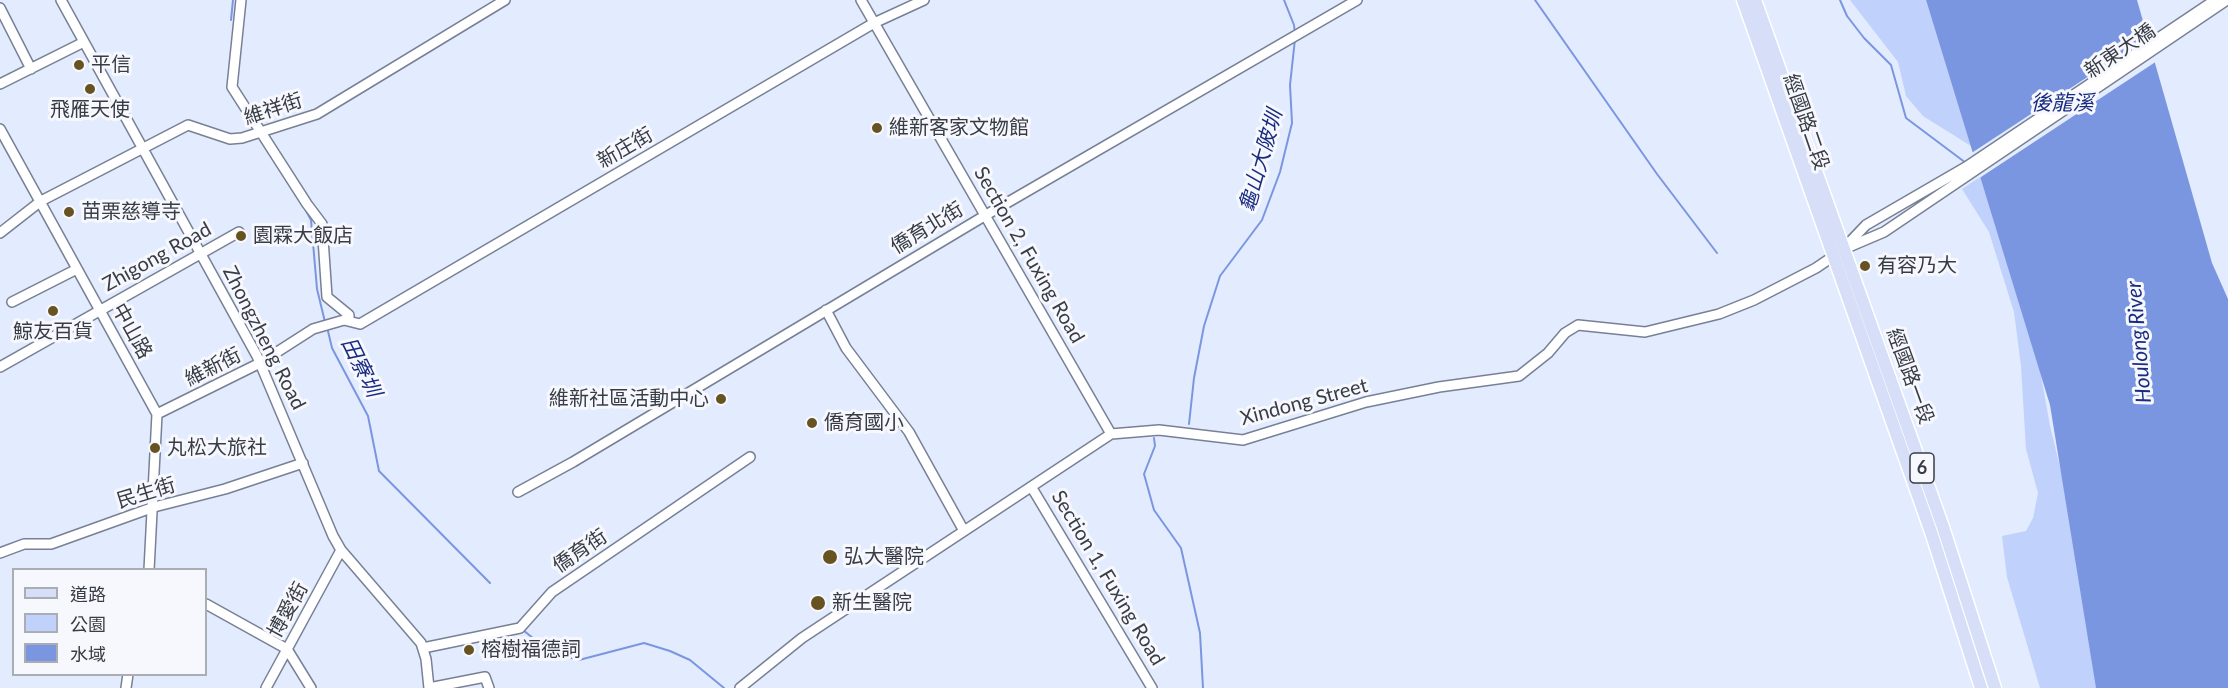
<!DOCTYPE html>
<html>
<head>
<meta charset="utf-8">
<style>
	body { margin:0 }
	#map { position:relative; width:2228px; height:688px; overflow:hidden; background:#e3ebfe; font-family:Lato,"Noto Sans TC",sans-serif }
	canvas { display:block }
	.legend { position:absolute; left:12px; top:568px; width:195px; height:108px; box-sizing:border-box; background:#f6f8fd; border:2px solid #aaadb3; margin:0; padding:8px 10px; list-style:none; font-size:18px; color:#383c45 }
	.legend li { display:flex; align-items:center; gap:12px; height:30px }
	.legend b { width:30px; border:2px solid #aaadb3 }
</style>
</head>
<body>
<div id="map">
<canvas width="2228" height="688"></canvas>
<ul class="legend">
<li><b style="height:8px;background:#d6dff7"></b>道路</li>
<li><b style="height:16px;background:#c0d1fb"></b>公園</li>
<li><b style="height:16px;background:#7b96e0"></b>水域</li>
</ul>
</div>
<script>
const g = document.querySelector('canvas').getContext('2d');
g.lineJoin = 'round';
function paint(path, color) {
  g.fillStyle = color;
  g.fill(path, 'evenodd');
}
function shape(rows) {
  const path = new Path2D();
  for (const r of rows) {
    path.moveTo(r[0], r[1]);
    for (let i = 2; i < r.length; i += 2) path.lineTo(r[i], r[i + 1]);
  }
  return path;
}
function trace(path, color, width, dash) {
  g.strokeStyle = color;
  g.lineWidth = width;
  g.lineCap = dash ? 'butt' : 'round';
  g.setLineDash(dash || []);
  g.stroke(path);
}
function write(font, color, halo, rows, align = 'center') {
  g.font = font + ' Lato,"Noto Sans TC",sans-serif';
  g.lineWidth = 6;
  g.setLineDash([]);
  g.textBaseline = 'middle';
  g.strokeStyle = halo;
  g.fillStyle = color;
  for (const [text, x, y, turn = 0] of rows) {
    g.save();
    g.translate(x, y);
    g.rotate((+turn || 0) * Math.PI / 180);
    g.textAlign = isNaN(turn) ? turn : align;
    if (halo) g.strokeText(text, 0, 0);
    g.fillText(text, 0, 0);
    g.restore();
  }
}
paint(shape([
	[1850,0,1926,0,1971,146,1923,116,1906,96,1898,62],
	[1980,177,2035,342,2050,426,2091,594,2130,688,2040,688,2007,577,2002,536,2026,531,2033,518,2038,493,2026,449,2021,366,2014,312,1989,232,1962,189]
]), '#c0d1fb');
paint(shape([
	[1926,0,2137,0,2212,263,2228,299,2228,688,2096,688,2050,405]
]), '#7b96e0');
paint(shape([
	[2150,36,2157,61,1978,179,1970,154]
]), '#e3ebfe');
trace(shape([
	[1284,0,1294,25,1295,34],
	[1535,0,1657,174,1717,253],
	[1840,0,1847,16,1864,38,1891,65,1906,118,1966,163],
	[231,20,233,0],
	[304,207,311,220,317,289,325,322],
	[327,327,332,348,368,416,379,471,490,583],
	[1189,424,1194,378,1204,326,1220,276,1262,220,1280,172,1292,123,1290,85,1295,39],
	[1154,438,1155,446,1144,474,1154,510,1181,548,1200,633,1203,688],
	[523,630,550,652,579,660,644,643,670,651,690,660,724,688]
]), '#7b96e0', 2);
const minor = shape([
	[61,0,257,356,333,536,341,550,421,643,426,659,429,688],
	[241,0,232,87,307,204,322,224,327,297,349,315,349,320],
	[861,0,1111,434],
	[0,8,31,69],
	[0,84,84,42],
	[0,129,157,414,149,570],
	[0,233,41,201,188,125,230,139,242,138,317,114,505,0],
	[1846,246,1866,225,1966,167,2215,0],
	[12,302,77,269],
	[826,310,846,348,909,432,964,531],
	[0,367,239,232],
	[157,414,260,363,313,329,344,320,360,324,874,23,924,0],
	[1032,488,1152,688],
	[518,492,573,462,986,215,1357,0],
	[0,553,24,544,51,544,154,507,225,489,303,463],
	[206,604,287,649,311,688],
	[423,648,520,628,552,592,750,457],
	[126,688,128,674],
	[266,688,341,550],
	[429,688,485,677,489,688],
	[740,688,802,638,1111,434,1159,430,1243,440,1366,402,1439,387,1519,376,1548,353,1565,333,1578,325,1645,332,1719,314,1754,300,1816,268,1844,249,1884,232,2227,0]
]);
const major = shape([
	[1743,0,1931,532,1981,688],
	[1755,0,1943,527,1995,688]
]);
trace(minor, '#778095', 12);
trace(major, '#fff', 15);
trace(minor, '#fff', 9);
trace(major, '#d6dff7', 12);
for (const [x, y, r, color] of [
	[79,65,6,"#675322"],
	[90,89,6,"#675322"],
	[877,128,6,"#675322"],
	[69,212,6,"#675322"],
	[241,236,6,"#675322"],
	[1865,266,6,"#675322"],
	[53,311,6,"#675322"],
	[721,399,6,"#675322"],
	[812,423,6,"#675322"],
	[155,448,6,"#675322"],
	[830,557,8,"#675322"],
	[818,603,8,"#675322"],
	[469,650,6,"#675322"]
]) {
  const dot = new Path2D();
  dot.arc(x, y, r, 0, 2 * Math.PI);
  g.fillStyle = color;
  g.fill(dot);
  trace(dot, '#f6f8fd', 2);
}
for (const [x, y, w] of [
	[1922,468,24]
]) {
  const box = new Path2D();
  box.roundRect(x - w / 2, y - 15, w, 30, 4.5);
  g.fillStyle = '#f6f8fd';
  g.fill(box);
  trace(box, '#383c45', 1.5);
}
write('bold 18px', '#383c45', null, [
	["6",1922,468]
]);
write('20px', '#383c45', '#f6f8fd', [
	["新東大橋",2120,51,-34],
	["維祥街",273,109,-18],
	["經國路二段",1806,122,71],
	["新庄街",625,148,-30],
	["僑育北街",927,228,-31],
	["Section 2, Fuxing Road",1029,255,60],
	["Zhigong Road",157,257,-29],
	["中山路",132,331,61],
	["Zhongzheng Road",264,338,63],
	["維新街",213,367,-27],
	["經國路一段",1910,376,70],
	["Xindong Street",1304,402,-15],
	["民生街",146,493,-17],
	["僑育街",580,551,-34],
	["Section 1, Fuxing Road",1108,578,59],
	["博愛街",288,610,-61]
]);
write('20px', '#383c45', '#f6f8fd', [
	["平信",91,65],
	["飛雁天使",90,110,"center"],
	["維新客家文物館",889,128],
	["苗栗慈導寺",81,212],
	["園霖大飯店",253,236],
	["有容乃大",1877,266],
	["鯨友百貨",53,332,"center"],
	["維新社區活動中心",709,399,"right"],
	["僑育國小",824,423],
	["丸松大旅社",167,448],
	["弘大醫院",844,557],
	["新生醫院",832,603],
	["榕樹福德詞",481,650]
], 'left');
write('italic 21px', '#1a2c81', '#f6f8fd', [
	["後龍溪",2062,103],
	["龜山大陂圳",1261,161,-74],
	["Houlong River",2139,342,-95],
	["田寮圳",361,367,64]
]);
</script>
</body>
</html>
